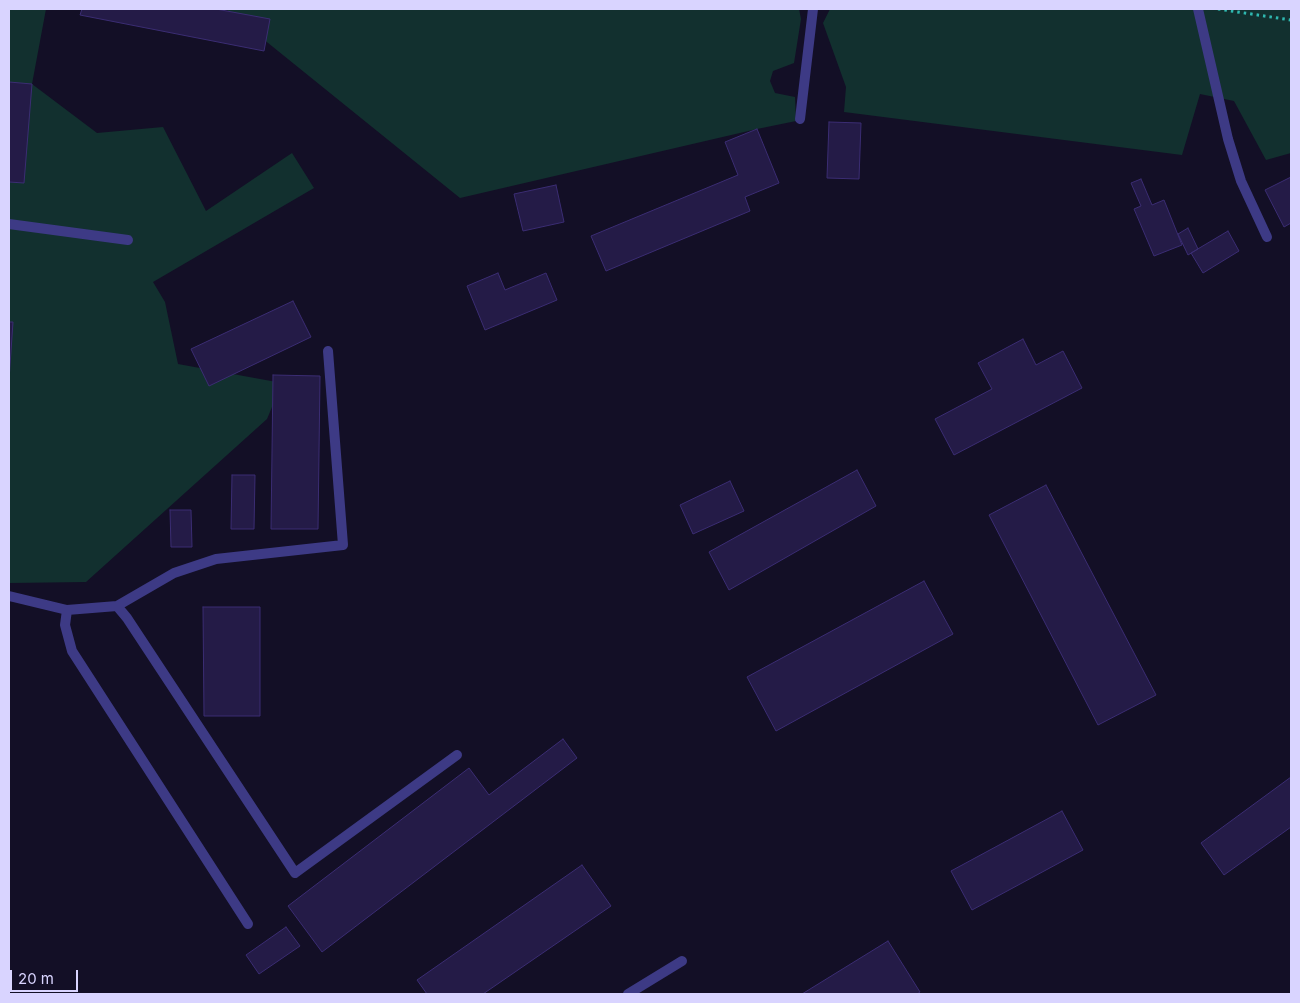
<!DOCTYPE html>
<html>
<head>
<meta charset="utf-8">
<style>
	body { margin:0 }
	#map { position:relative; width:1300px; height:1003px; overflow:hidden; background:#130f26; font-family:Inter,sans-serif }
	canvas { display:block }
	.frame { position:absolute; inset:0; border:10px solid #d9d4ff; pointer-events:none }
	.scale { position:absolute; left:10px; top:970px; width:68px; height:22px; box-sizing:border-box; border:2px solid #d9d4ff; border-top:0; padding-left:6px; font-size:15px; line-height:18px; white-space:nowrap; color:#d9d4ff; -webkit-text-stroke:4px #130f26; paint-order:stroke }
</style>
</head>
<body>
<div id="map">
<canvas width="1300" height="1003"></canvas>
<div class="frame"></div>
<div class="scale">20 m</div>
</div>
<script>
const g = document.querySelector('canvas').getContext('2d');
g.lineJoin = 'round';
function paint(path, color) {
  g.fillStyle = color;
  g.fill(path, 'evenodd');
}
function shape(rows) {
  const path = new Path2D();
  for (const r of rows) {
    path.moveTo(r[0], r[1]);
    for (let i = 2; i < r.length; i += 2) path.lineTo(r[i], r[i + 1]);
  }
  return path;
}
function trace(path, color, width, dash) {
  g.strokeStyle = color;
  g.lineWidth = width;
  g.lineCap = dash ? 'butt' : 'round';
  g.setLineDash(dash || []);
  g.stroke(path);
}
paint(shape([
	[9,9,46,9,32,84,97,133,163,127,206,211,292,153,314,188,153,282,165,302,178,364,282,383,267,419,86,582,9,583],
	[226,9,799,9,801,19,794,63,773,71,770,81,775,93,795,97,796,121,757,129,460,198],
	[830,9,1291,9,1291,153,1266,160,1234,101,1200,94,1182,155,844,112,846,87,823,23]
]), '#12302f');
const building = shape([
	[82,9,216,9,270,19,264,51,80,15,82,9],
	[9,82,32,84,24,183,9,182,9,82],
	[829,122,861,123,859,179,827,178,829,122],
	[757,129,779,183,745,197,750,211,606,271,591,236,738,175,725,142,757,129],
	[1291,177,1291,223,1284,227,1265,190,1291,177],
	[1141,179,1152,205,1164,200,1182,245,1154,256,1134,209,1141,206,1131,183,1141,179],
	[556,185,564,222,523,231,514,194,556,185],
	[1188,228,1198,249,1188,255,1178,234,1188,228],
	[1228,231,1239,251,1203,273,1191,253,1228,231],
	[498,273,505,290,546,273,557,300,485,330,467,286,498,273],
	[293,301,311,337,209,386,191,349,293,301],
	[9,322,13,322,9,380,9,322],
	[1023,339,1036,365,1063,351,1082,388,954,455,935,419,992,389,978,363,1023,339],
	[273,375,320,376,318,529,271,529,273,375],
	[857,470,876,506,729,590,709,552,857,470],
	[232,475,255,475,254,529,231,529,232,475],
	[730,481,744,511,693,534,680,505,730,481],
	[1046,485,1156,695,1098,725,989,515,1046,485],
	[170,510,191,510,192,547,171,547,170,510],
	[924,581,953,634,776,731,747,677,924,581],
	[203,607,260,607,260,716,204,716,203,607],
	[563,739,577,758,322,952,288,906,469,768,489,795,563,739],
	[1291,777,1291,827,1224,875,1201,843,1291,777],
	[1062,811,1083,850,972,910,951,871,1062,811],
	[582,865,611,906,483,994,427,994,417,980,582,865],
	[286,927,300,946,259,974,246,955,286,927],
	[888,941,920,992,917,994,802,994,888,941]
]);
paint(building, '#241b47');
trace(building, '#3b2d73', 1);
trace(shape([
	[1218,9,1291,20]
]), '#2fb8b0', 3, [2.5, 4]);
trace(shape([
	[1198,9,1228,139,1241,181,1267,237],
	[800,119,813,9],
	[9,224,128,240],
	[9,596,67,610,65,625,72,651,248,924],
	[117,606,174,573,216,559,343,545,328,351],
	[67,610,117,606,127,618,295,873,457,755],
	[628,994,682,961]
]), '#3d3a85', 10);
</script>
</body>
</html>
